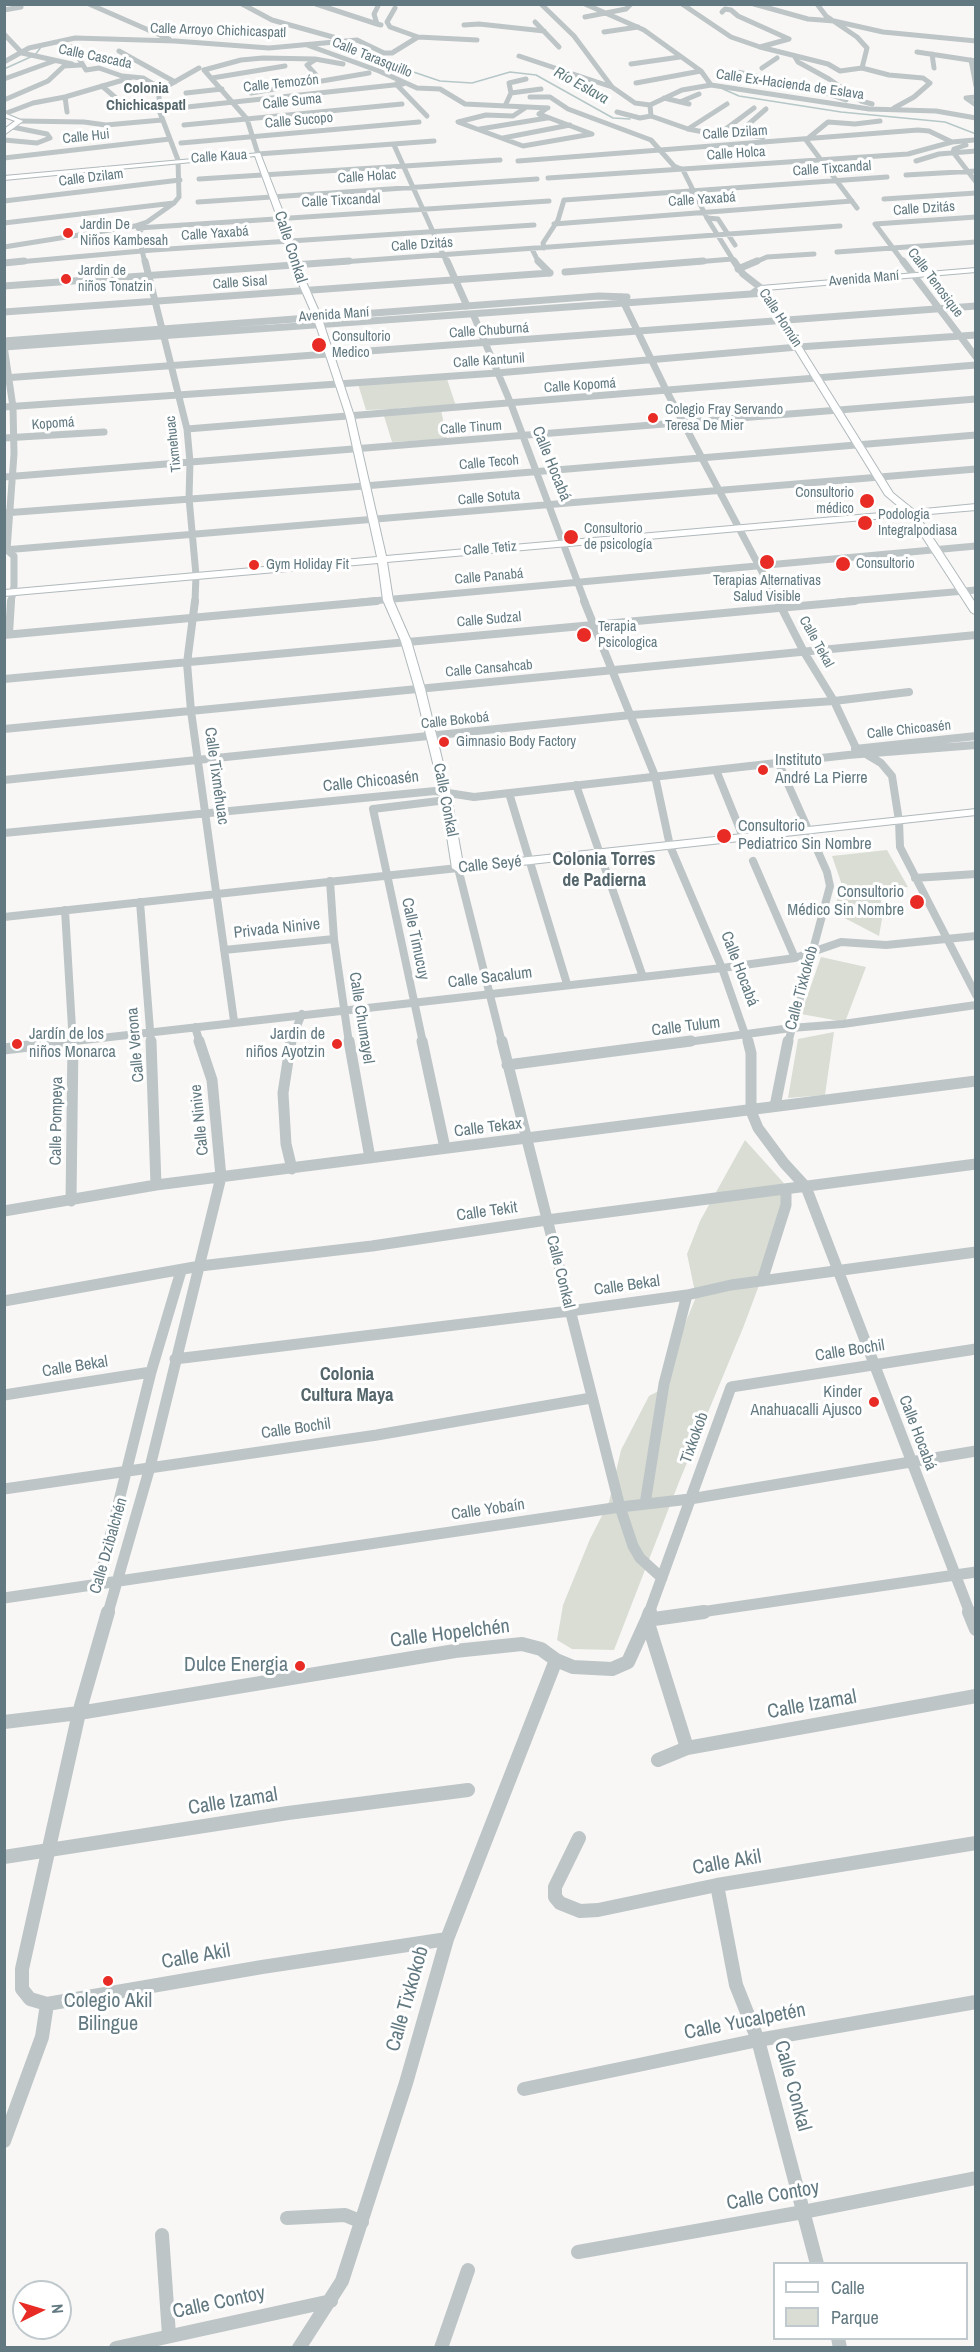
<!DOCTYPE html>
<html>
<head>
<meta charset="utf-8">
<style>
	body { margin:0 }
	#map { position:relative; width:980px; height:2352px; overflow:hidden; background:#f8f7f5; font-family:"Archivo Narrow",sans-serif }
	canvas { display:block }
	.frame { position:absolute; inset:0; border:6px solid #627981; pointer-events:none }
	.legend { position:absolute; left:773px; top:2262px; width:195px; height:78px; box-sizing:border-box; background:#fff; border:2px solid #c0c9cd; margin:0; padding:8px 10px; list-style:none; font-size:18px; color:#627981 }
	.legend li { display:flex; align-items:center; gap:12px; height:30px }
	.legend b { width:30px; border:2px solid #c0c9cd }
	.north { position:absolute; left:12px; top:2280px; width:60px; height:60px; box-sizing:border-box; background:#fff; border:2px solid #c0c9cd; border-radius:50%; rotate:85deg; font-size:16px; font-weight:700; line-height:24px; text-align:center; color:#627981 }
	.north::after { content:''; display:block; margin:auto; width:21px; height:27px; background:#e82b24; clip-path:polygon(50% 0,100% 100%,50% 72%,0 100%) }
</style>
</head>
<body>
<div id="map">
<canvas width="980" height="2352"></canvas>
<div class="frame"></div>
<ul class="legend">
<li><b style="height:8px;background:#fff"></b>Calle</li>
<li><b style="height:16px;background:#d9ddd4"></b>Parque</li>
</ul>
<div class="north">N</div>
</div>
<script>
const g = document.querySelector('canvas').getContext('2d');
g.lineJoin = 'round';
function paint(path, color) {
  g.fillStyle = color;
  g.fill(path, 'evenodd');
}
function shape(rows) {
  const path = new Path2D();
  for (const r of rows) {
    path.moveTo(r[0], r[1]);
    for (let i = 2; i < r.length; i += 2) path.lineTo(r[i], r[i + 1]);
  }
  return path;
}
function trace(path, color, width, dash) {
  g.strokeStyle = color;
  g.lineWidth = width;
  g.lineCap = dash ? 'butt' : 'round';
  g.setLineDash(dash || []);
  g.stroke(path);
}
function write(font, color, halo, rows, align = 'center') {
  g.font = font + ' "Archivo Narrow",sans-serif';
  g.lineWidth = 6;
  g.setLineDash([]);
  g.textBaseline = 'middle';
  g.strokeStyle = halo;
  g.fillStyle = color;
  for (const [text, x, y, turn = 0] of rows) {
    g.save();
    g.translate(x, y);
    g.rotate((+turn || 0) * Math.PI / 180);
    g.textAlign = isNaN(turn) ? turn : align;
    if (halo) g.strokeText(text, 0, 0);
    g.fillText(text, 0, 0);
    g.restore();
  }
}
paint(shape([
	[447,379,456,406,399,408,396,411,395,409,366,410,358,384],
	[441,410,447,439,392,442,384,416],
	[887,850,908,887,879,890,883,913,879,936,835,913,837,900,843,888,832,856],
	[821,957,866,967,845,1022,801,1014],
	[834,1032,825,1095,788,1098,798,1039],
	[745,1140,790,1190,767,1264,743,1328,679,1482,614,1650,572,1649,557,1640,563,1605,590,1539,609,1502,621,1450,649,1396,668,1386,682,1331,696,1297,687,1254,700,1221]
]), '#d9ddd4');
trace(shape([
	[351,43,390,64,440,81,472,83,510,72,536,75,613,118,630,119],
	[4,69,35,55,41,47],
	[723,89,739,96,841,112,945,122,976,134]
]), '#b6c7c8', 1.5);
const secondary = shape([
	[4,113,23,121,4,135,4,129,15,121,4,117,4,113],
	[260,153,285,217,299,266,321,316,354,416,386,556,904,511,885,495,757,288,761,286,976,268,976,272,766,290,893,493,914,510,976,504,976,510,918,515,976,604,976,615,971,612,909,516,387,562,393,600,411,641,425,689,450,792,463,864,976,809,976,815,458,872,452,868,440,792,415,689,401,641,383,600,378,563,4,596,4,590,377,557,346,416,313,316,291,266,277,217,255,156,4,180,4,176,260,153]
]);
trace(secondary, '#b0b9bc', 2);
trace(shape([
	[89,4,169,39],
	[242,4,272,20,340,39],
	[316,4,377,24],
	[541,4,574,36,612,87,635,103,650,105],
	[585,4,644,30,701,71,711,85],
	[682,4,731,37,760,47],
	[754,4,808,19,834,21,883,32,976,41],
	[378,6,374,14,377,24,381,25],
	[395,8,387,22,390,27,418,37],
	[4,10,21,7],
	[722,12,725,9,731,10,738,16,789,39,760,47,828,64,840,71,862,68,867,48,857,37,826,16,817,4],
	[585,17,626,9,631,4],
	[535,22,559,47],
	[464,25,479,24,544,31],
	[604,32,638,27],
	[4,34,22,53,72,64],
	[307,45,379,71,417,88,440,89,465,104,548,108],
	[72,47,86,70,99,68,122,76,143,78,162,89],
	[119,51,175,82],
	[917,52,976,61],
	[932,54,934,68],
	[519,56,612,87],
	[795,57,798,62,829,79,861,101,872,104],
	[315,60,307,65,316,75],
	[971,60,976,86],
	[4,62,29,48,75,38,175,41,269,48,357,40,384,53,392,53,418,37,477,40],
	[631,64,680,57],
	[762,68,777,58],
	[862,68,889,75,923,78,930,83,914,97,894,108],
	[204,70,247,119,258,154,434,141],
	[204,70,241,60,263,58,315,59,343,64],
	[733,71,810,88,846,100],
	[212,78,285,66],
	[4,79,54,61],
	[636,83,701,71],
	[396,84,427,116],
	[102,86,123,104],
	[186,93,222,89],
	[251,93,369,73],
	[511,93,541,89],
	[65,97,67,112],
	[530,97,550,97,568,109,651,140,674,166,683,170,707,218,735,263],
	[976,97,966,98,976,105],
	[664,98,689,104],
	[4,100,48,81,64,66,81,65],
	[680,102,699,94],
	[505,106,511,93,509,83,526,79],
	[525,108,513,116,486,115,458,122,523,146,592,134,539,114,547,108],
	[159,110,403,84],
	[617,112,640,118,651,116],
	[4,114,33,103,65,97,130,78],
	[651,116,650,105,682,90,711,85,869,109,936,111,976,118],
	[651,116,688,129,709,133,763,137],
	[20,121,84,122,106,125,162,120],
	[184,125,402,104],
	[480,129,547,118],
	[688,129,727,104],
	[719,134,754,108],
	[735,136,766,109],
	[503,138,570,125],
	[4,140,37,143,50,138,47,134,12,127],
	[181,143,419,122],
	[394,145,447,263],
	[966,145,954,149,953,152,976,182],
	[4,158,170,139],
	[518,161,918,130,929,131,952,142],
	[916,161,939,154,976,151],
	[906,175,976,171],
	[548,178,908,154,952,142,974,140],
	[199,179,500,160],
	[884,199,976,193],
	[4,201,180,180],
	[198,202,537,179],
	[857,208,806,140,828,122,855,124,880,121],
	[707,218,718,219,735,245],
	[4,223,174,203],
	[554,224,852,201],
	[138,228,549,201],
	[142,229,138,233,145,263],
	[4,247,135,226,147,222,174,203,179,197,178,160,159,110,159,94,162,89,199,68],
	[544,248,543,243,558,220,564,200,887,177],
	[532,249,539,263],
	[837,252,976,242],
	[7,263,153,250,534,225],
	[328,263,840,226],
	[684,263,732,259],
	[753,263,767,257,814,254],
	[904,263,875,224,976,217]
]), '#bec5c7', 5);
trace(shape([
	[145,261,187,429,190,462,189,498,196,575,195,602],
	[447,261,467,306],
	[538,261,550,273],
	[734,261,743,274,761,288,754,292],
	[903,261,976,357],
	[4,263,24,261],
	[738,269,757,261],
	[565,272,703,261],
	[4,286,349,261],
	[621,297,667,392,778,602],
	[4,312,550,273],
	[473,314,511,404,585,602],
	[4,341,599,296,627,297],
	[4,346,13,407,14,454,7,550,14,556,14,586,11,602],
	[4,347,765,293],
	[4,378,976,306],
	[4,407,497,373,798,347,976,335],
	[187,429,976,365],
	[4,438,104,432],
	[4,477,976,399],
	[4,513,364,486,976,435],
	[4,550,976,469],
	[361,602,976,546],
	[838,602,976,590]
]), '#bec5c7', 7);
trace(shape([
	[195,601,187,663,191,711,234,1021],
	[584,601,655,776,670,846,722,968,748,1043],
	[778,601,804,652,834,701,856,748,881,763,892,776,899,821,900,847,976,995],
	[9,634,11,601],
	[4,635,377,601],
	[4,679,855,601],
	[4,729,976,635],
	[855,749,976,736],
	[779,764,827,872,830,886,788,1043],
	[716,770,743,837],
	[4,780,631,715,834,701,909,692],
	[576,785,643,977],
	[509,793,567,984],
	[4,833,435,791,474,797,848,755,976,745],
	[753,861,795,958],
	[915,878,976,874],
	[330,881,334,939,349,1043],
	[140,902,151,1043],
	[65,910,72,1028],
	[4,917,458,868,502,1043],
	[224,950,334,939],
	[195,1027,200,1043],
	[57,1043,722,968,795,958,841,942,886,945,976,936],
	[290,1043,302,1014],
	[423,1043,373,809,447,800],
	[680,1043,791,1028,843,1024,976,1005]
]), '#bec5c7', 8);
trace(shape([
	[151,1041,156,1185],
	[291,1041,283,1093,286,1144,292,1169],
	[349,1041,370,1158],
	[422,1041,445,1148],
	[502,1041,620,1507,633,1546,640,1558,662,1578],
	[748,1041,751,1053,751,1111,758,1128,784,1163,806,1187,970,1613],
	[4,1049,70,1041],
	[507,1065,691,1041],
	[775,1106,788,1041],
	[71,1201,73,1041],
	[4,1211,156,1185,976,1081],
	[762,1281,786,1205,786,1190],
	[4,1301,200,1266,372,1246,547,1220,976,1164],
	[175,1359,570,1311,687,1295,731,1285,976,1252],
	[4,1395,151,1372],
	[4,1489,377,1435,591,1398],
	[645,1504,664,1384,687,1295],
	[98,1585,151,1372,181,1271],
	[4,1598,620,1507,690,1499,976,1451],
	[108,1613,150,1467,221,1177,212,1080,199,1041],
	[649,1613,731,1387,976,1349],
	[694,1613,976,1572]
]), '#bec5c7', 11);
trace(shape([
	[108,1612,79,1713,22,1969,22,1989,30,1999,47,2004,262,1967,447,1939],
	[650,1612,647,1620,687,1748],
	[969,1612,976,1629],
	[4,1722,79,1713,455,1651,522,1644,541,1649,556,1660,573,1667,612,1669,628,1662,647,1620,704,1612],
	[658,1760,687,1748,976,1696],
	[579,1838,555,1887,555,1897,560,1903,580,1911,598,1910,717,1885,976,1843],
	[4,1857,288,1813,468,1790],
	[717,1885,736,1985,758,2040,817,2264],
	[524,2089,758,2040,976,2002],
	[4,2141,42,2037,47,2004],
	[287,2218,345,2215,362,2222],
	[162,2235,169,2335],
	[578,2252,803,2212,976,2178],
	[838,2338,840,2348],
	[116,2348,331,2301],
	[299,2348,342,2281,406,2083,447,1939,556,1660],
	[441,2348,468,2270]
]), '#bec5c7', 14);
paint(secondary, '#fff');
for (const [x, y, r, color] of [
	[68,233,6,"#e82b24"],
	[66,279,6,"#e82b24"],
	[319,345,8,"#e82b24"],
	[653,418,6,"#e82b24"],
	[867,501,8,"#e82b24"],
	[865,523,8,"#e82b24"],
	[571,537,8,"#e82b24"],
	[767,562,8,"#e82b24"],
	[843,564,8,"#e82b24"],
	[254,565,6,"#e82b24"],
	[584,635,8,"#e82b24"],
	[444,742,6,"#e82b24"],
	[763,770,6,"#e82b24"],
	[724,836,8,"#e82b24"],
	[917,902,8,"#e82b24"],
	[17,1044,6,"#e82b24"],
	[337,1044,6,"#e82b24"],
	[874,1402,6,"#e82b24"],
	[300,1666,6,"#e82b24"],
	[108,1981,6,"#e82b24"]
]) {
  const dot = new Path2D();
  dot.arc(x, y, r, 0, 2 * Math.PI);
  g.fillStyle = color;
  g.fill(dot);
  trace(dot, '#fff', 2);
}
write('14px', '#627981', '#fff', [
	["Calle Arroyo Chichicaspatl",218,31,2],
	["Calle Cascada",95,57,12],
	["Calle Tarasquillo",372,58,22],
	["Calle Temozón",281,84,-6],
	["Calle Ex-Hacienda de Eslava",790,85,8],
	["Calle Suma",292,102,-6],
	["Calle Sucopo",299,121,-5],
	["Calle Dzilam",735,133,-4],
	["Calle Hui",86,137,-6],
	["Calle Holca",736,154,-4],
	["Calle Kaua",219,157,-4],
	["Calle Tixcandal",832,169,-4],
	["Calle Holac",367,177,-4],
	["Calle Dzilam",91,178,-7],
	["Calle Yaxabá",702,200,-4],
	["Calle Tixcandal",341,201,-3],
	["Calle Dzitás",924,209,-4],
	["Calle Yaxabá",215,234,-4],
	["Calle Dzitás",422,245,-4],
	["Avenida Maní",864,279,-5],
	["Calle Sisal",240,283,-4],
	["Calle Tenosique",935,283,53],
	["Avenida Maní",334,315,-4],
	["Calle Homún",780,318,57],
	["Calle Chuburná",489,331,-4],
	["Calle Kantunil",489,361,-4],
	["Calle Kopomá",580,386,-4],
	["Kopomá",53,424,-4],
	["Calle Tinum",471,428,-4],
	["Tixmehuac",174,444,-96],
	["Calle Tecoh",489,463,-5],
	["Calle Sotuta",489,498,-5],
	["Calle Tetiz",490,549,-5],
	["Calle Panabá",489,577,-5],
	["Calle Sudzal",489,620,-5],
	["Calle Tekal",816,642,61],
	["Calle Cansahcab",489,669,-5],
	["Calle Bokobá",455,721,-6],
	["Calle Chicoasén",909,730,-6]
]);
write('14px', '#627981', '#fff', [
	["Jardin De",80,225],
	["Niños Kambesah",80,241],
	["Jardin de",78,271],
	["niños Tonatzin",78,287],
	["Consultorio",332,337],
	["Medico",332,353],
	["Colegio Fray Servando",665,410],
	["Teresa De Mier",665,426],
	["Consultorio",854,493,"right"],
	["médico",854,509,"right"],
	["Podologia",878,515],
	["Integralpodiasa",878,531],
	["Consultorio",584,529],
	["de psicología",584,545],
	["Consultorio",856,564],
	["Gym Holiday Fit",266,565],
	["Terapias Alternativas",767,581,"center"],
	["Salud Visible",767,597,"center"],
	["Terapia",598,627],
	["Psicologica",598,643],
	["Gimnasio Body Factory",456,742]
], 'left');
write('italic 15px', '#5d797c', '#fff', [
	["Río Eslava",581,86,29]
]);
write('bold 15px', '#54666b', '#fff', [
	["Colonia",146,89],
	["Chichicaspatl",146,106]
]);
write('16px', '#627981', '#fff', [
	["Calle Conkal",290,247,72],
	["Calle Hocabá",551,464,68],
	["Calle Tixméhuac",216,776,82],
	["Calle Chicoasén",371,782,-6],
	["Calle Conkal",445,800,79],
	["Calle Seyé",490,865,-6],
	["Privada Ninive",277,929,-6],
	["Calle Timucuy",415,939,78],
	["Calle Hocabá",739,969,69],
	["Calle Sacalum",490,978,-7],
	["Calle Tixkokob",802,988,-75],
	["Calle Chumayel",361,1018,81],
	["Calle Tulum",686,1027,-7],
	["Calle Verona",136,1045,-95],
	["Calle Ninive",200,1120,-96],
	["Calle Pompeya",57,1121,-89],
	["Calle Tekax",488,1128,-7],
	["Calle Tekit",487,1212,-8],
	["Calle Conkal",560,1272,76],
	["Calle Bekal",627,1286,-8],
	["Calle Bochil",850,1351,-9],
	["Calle Bekal",75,1367,-9],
	["Calle Bochil",296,1429,-8],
	["Calle Hocabá",917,1433,69],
	["Tixkokob",695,1438,-70],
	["Calle Yobaín",488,1510,-8],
	["Calle Dzibalchén",109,1546,-74]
]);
write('16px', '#627981', '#fff', [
	["Instituto",775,761],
	["André La Pierre",775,779],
	["Consultorio",738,827],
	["Pediatrico Sin Nombre",738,845],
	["Consultorio",904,893,"right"],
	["Médico Sin Nombre",904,911,"right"],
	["Jardín de los",29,1035],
	["niños Monarca",29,1053],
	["Jardin de",325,1035,"right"],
	["niños Ayotzin",325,1053,"right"],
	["Kinder",862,1393,"right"],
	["Anahuacalli Ajusco",862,1411,"right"]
], 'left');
write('bold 18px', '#54666b', '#fff', [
	["Colonia Torres",604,860],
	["de Padierna",604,881],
	["Colonia",347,1375],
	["Cultura Maya",347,1396]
]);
write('20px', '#627981', '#fff', [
	["Calle Hopelchén",450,1634,-7],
	["Calle Izamal",812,1705,-10],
	["Calle Izamal",233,1802,-9],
	["Calle Akil",727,1863,-10],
	["Calle Akil",196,1957,-10],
	["Calle Tixkokob",408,1999,-74],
	["Calle Yucalpetén",745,2022,-11],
	["Calle Conkal",792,2086,75],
	["Calle Contoy",773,2196,-10],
	["Calle Contoy",219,2303,-12]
]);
write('20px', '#627981', '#fff', [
	["Dulce Energia",288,1666],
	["Colegio Akil",108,2002,"center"],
	["Bilingue",108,2025,"center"]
], 'right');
</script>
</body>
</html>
